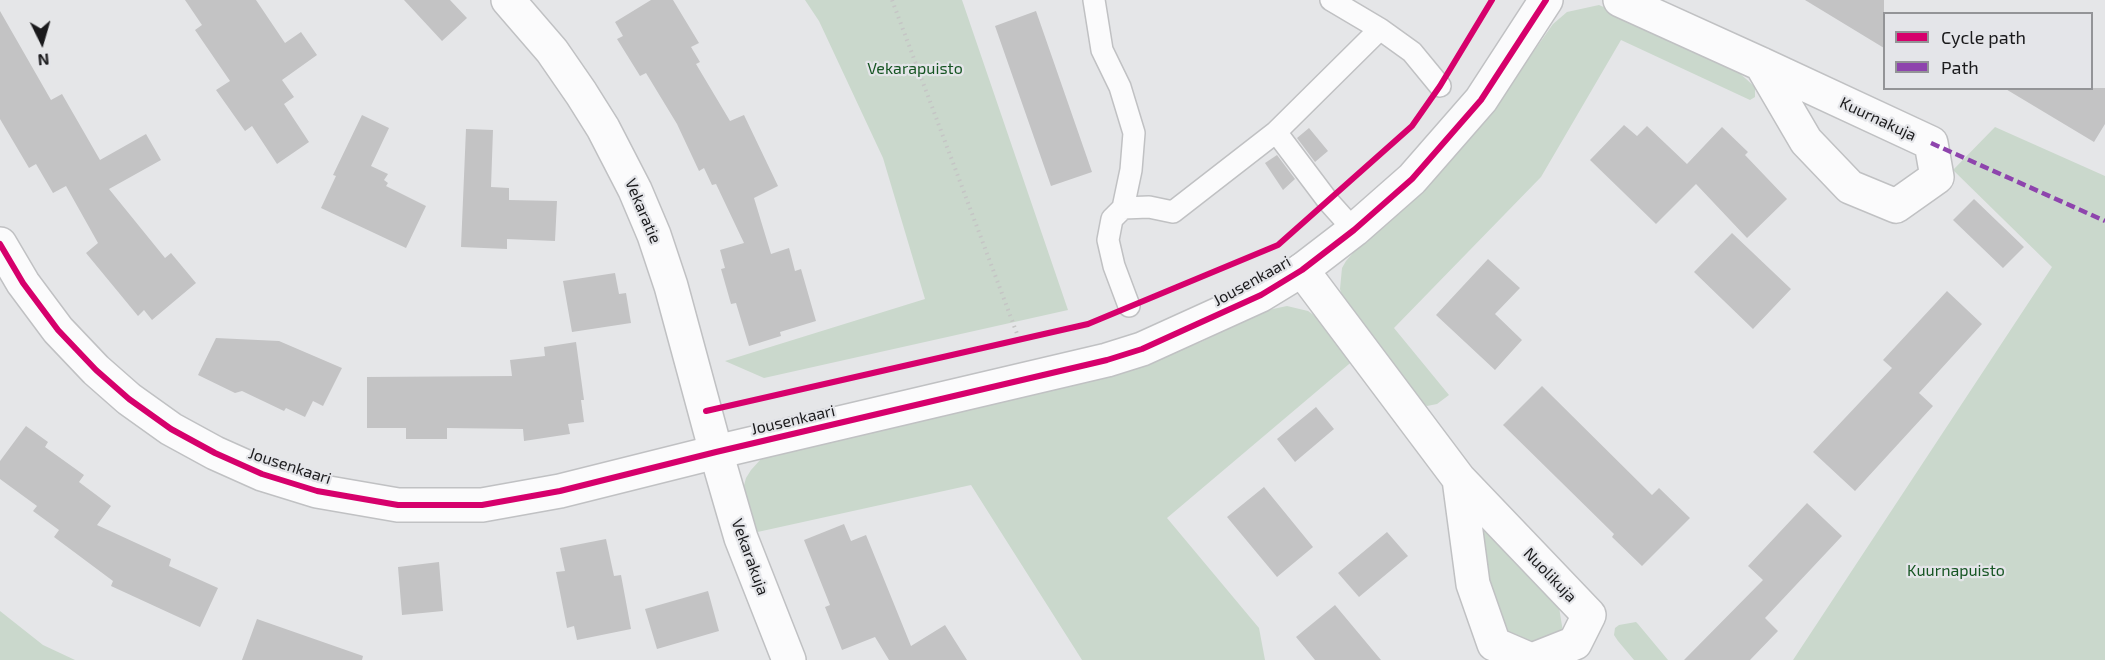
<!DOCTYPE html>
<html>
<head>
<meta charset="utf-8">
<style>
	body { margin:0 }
	#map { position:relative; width:2105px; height:660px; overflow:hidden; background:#e5e6e8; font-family:"Exo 2",sans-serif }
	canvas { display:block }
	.legend { position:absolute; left:1883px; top:12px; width:210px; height:78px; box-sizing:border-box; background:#e4e5e9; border:2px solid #939497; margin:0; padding:8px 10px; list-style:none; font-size:18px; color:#1a1a1c }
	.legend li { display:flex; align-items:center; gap:12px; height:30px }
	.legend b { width:30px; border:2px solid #939497 }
	.north { position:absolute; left:12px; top:12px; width:60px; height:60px; -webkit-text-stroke:4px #e4e5e9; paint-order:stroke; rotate:175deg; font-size:16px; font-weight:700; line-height:24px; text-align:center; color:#1a1a1c }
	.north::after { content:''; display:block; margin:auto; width:21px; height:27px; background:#1a1a1c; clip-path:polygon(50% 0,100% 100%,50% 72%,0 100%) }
</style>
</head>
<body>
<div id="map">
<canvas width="2105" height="660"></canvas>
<ul class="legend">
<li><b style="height:8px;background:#d6006c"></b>Cycle path</li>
<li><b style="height:8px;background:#8e44ad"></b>Path</li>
</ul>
<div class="north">N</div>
</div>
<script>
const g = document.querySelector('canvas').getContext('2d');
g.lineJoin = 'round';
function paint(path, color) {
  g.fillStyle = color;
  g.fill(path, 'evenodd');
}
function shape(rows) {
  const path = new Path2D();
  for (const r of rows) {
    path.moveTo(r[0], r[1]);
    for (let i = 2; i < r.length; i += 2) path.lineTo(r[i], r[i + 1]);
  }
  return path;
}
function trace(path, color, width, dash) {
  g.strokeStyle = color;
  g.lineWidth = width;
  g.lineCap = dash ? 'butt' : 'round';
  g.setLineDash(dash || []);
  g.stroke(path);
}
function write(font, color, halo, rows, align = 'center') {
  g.font = font + ' "Exo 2",sans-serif';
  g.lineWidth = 4.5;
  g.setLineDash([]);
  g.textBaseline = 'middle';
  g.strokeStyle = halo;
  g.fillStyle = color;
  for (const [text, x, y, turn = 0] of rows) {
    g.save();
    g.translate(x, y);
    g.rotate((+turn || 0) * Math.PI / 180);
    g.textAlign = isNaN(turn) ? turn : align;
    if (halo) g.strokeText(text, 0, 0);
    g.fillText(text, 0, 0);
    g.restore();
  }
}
paint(shape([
	[805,0,962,0,1068,310,764,378,725,361,925,299,883,158,819,21],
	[1599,5,1726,61,1755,87,1755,97,1750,100,1621,40,1541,177,1394,328,1449,395,1437,404,1427,406,1423,404,1343,300,1340,289,1342,268,1346,261,1359,246,1422,191,1456,153,1493,109,1553,24,1567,12],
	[1995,127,2105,176,2105,660,1793,660,2052,267,1953,170],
	[1287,306,1308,311,1318,318,1355,359,1167,518,1259,628,1265,660,1082,660,971,485,753,533,743,489,746,478,751,470,761,459,774,452,1111,376,1201,342,1268,310],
	[1474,513,1559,607,1563,632,1534,652,1505,643,1493,612],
	[0,611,43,645,75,660,0,660],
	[1636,622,1638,624,1668,660,1634,660,1618,641,1614,635,1615,628,1619,625]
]), '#cad8cc');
paint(shape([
	[185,0,256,0,285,43,301,32,317,55,282,80,294,97,284,104,309,142,277,164,252,126,245,131,216,90,230,81,195,30,202,25],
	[404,0,450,0,467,18,442,41],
	[651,0,673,0,699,43,691,47,700,62,696,64,730,121,744,115,778,186,754,198,771,254,789,248,795,271,801,269,816,321,780,332,781,336,749,346,736,303,731,304,721,269,725,268,720,250,744,243,716,184,712,185,704,168,699,171,677,124,646,73,640,76,617,39,623,36,615,22],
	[1805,0,1884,0,1884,48],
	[0,11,51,100,62,94,100,160,146,134,161,160,109,189,165,258,171,253,196,283,152,320,144,310,138,316,86,253,98,243,66,186,53,193,36,164,29,168,0,119],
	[1036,11,1092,172,1051,186,995,26],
	[2004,88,2105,88,2105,124,2094,142],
	[362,115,389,128,371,166,388,174,384,180,388,183,386,186,426,206,406,248,321,208,336,176,333,175],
	[1624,125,1637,136,1647,126,1687,164,1722,127,1748,152,1745,155,1787,199,1747,238,1696,184,1656,224,1590,160],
	[1309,128,1328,151,1315,162,1297,138],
	[466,129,493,130,491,187,509,188,509,200,557,201,555,241,507,239,507,249,461,247],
	[1277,155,1295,179,1283,190,1265,163],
	[1974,199,2024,247,2003,268,1953,220],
	[1732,233,1791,289,1753,329,1694,272],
	[1488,259,1520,288,1495,314,1522,340,1495,370,1436,315],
	[615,273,619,294,626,293,631,323,572,332,563,281],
	[1947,291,1982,324,1919,393,1933,406,1855,491,1813,452,1892,368,1883,360],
	[216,338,279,341,342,368,323,406,313,401,305,417,286,408,284,411,242,391,235,393,198,375],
	[576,342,584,400,581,400,584,422,568,424,570,434,524,441,523,429,447,428,447,439,406,439,406,428,367,428,367,377,512,376,510,360,545,356,544,347],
	[1542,386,1652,495,1659,488,1690,518,1642,566,1612,537,1614,534,1503,425],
	[1316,407,1334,429,1295,462,1277,439],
	[26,426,48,442,45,447,84,475,79,482,111,506,97,525,171,559,169,566,218,588,200,627,111,586,113,581,54,537,59,530,33,511,37,506,0,479,0,461],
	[1264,487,1313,547,1277,577,1227,517],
	[1807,503,1842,536,1765,618,1778,631,1750,660,1684,660,1763,580,1748,566],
	[844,524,851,541,866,535,911,646,945,625,967,660,889,660,875,637,842,650,825,607,830,605,804,540],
	[1387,532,1408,556,1359,597,1338,573],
	[606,539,614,576,621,575,631,629,577,640,574,626,567,628,556,572,565,571,560,548],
	[439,562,443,611,402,615,398,567],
	[708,591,719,631,657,649,645,609],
	[1335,605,1381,660,1315,660,1296,637],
	[257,619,363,656,362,660,242,660]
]), '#c3c3c4');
const service = shape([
	[1094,0,1102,50,1120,87,1134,133,1131,170,1123,208],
	[1331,0,1380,29],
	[1276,132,1328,201,1354,230],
	[1129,306,1114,266,1108,240,1112,219,1123,208,1149,207,1173,212,1276,132,1380,29,1412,52,1440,86]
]);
const minor = shape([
	[508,0,552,51,581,93,603,128,635,190,654,235,671,286,716,452,741,538,789,660],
	[1620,0,1761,64,1931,143,1937,177,1896,206,1850,187,1806,141,1761,64],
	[1302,270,1459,479,1589,615,1575,643,1532,660],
	[1459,479,1473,584,1494,644,1531,660]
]);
const tertiary = shape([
	[0,244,23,283,58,330,96,370,129,399,171,429,215,453,262,474,317,491,398,505,482,505,560,491,716,452,1107,360,1142,349,1261,295,1302,270,1354,230,1412,179,1481,100,1546,0]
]);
trace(service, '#c0c1c3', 24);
trace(minor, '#c0c1c3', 36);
trace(tertiary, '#c0c1c3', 36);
trace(shape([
	[892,0,1019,339]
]), '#c5c5c5', 4, [1.5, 4.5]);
trace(service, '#fbfbfc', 21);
trace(minor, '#fbfbfc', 33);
trace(tertiary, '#fbfbfc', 33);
trace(shape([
	[1931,143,2105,221]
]), '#8e44ad', 4.5, [9, 4.5]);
trace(shape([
	[0,244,23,283,58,330,96,370,129,399,171,429,215,453,262,474,317,491,398,505,482,505,560,491,716,452,1107,360,1142,349,1261,295,1302,270,1354,230,1412,179,1481,100,1546,0],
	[706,411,1088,324,1278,245,1412,126,1440,86,1492,0]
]), '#d6006c', 6);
write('16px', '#165523', '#e4e5e9', [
	["Vekarapuisto",915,69],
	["Kuurnapuisto",1956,571]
]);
write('16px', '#1a1a1c', '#e4e5e9', [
	["Kuurnakuja",1878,119,25],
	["Vekaratie",643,211,67],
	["Jousenkaari",1252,281,-29],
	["Jousenkaari",793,420,-13],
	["Jousenkaari",290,466,18],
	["Vekarakuja",750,557,70],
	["Nuolikuja",1550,575,46]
]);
</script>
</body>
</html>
